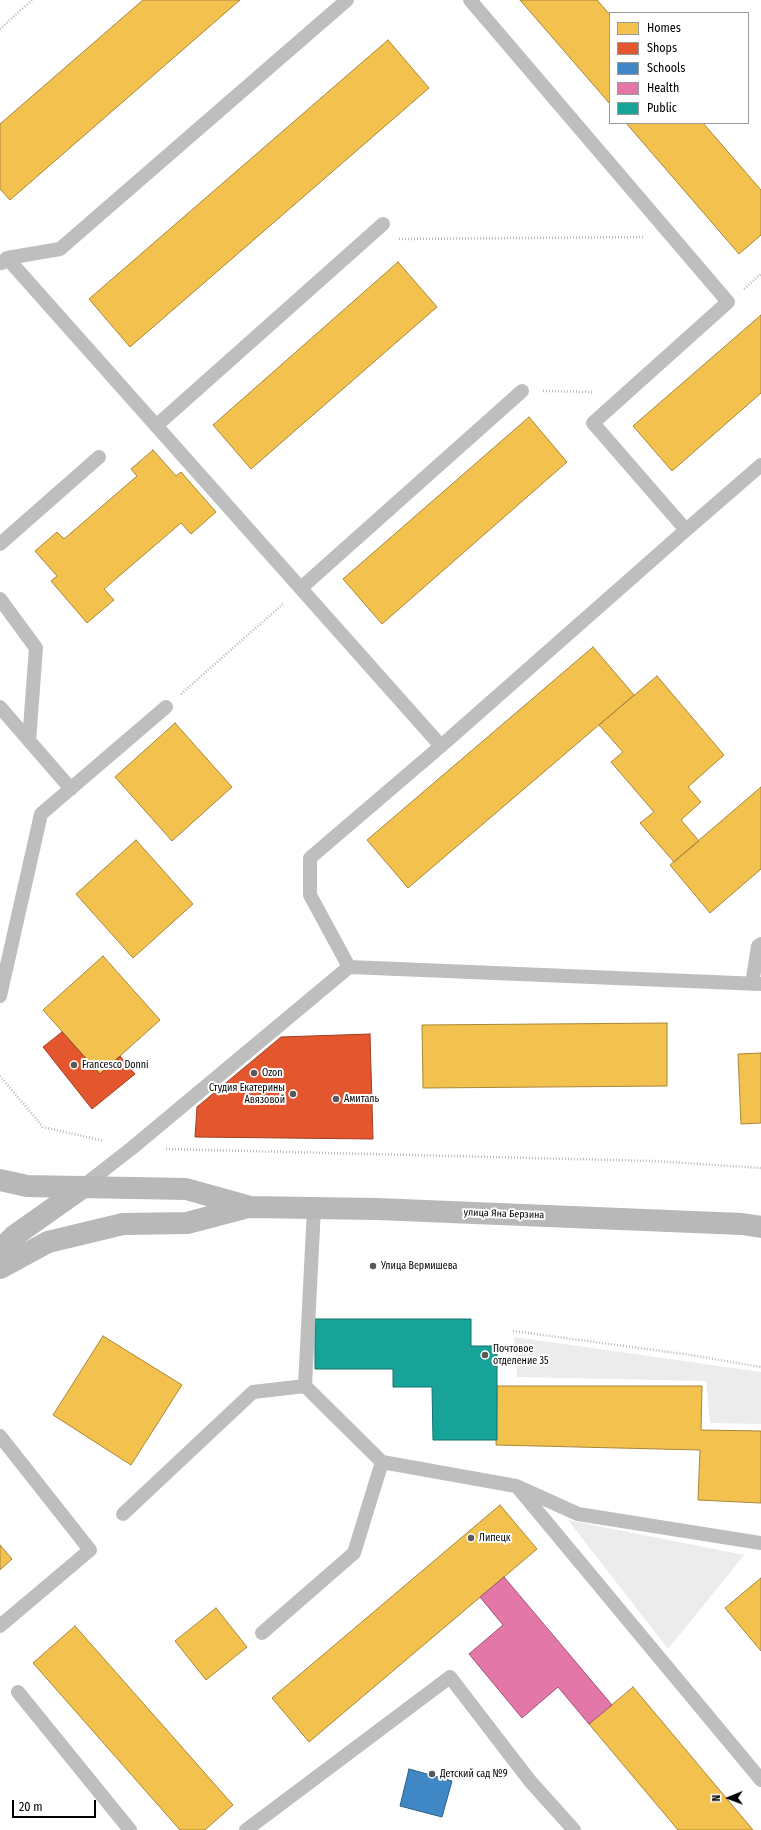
<!DOCTYPE html>
<html>
<head>
<meta charset="utf-8">
<style>
	body { margin:0 }
	#map { position:relative; width:761px; height:1830px; overflow:hidden; background:#fff; font-family:"Fira Sans Condensed",sans-serif }
	canvas { display:block }
	.legend { position:absolute; left:609px; top:12px; width:140px; height:112px; box-sizing:border-box; background:#fff; border:1px solid #999; margin:0; padding:5px 7px; list-style:none; font-size:12px; color:#000 }
	.legend li { display:flex; align-items:center; gap:8px; height:20px }
	.legend b { width:20px; border:1px solid #999 }
	.north { position:absolute; left:709px; top:1778px; width:40px; height:40px; -webkit-text-stroke:3px #fff; paint-order:stroke; rotate:269deg; font-size:11px; font-weight:700; line-height:16px; text-align:center; color:#000 }
	.north::after { content:''; display:block; margin:auto; width:14px; height:18px; background:#000; clip-path:polygon(50% 0,100% 100%,50% 72%,0 100%) }
	.scale { position:absolute; left:12px; top:1800px; width:84px; height:18px; box-sizing:border-box; border:2px solid #000; border-top:0; padding-left:5px; font-size:12px; line-height:14px; white-space:nowrap; color:#000; -webkit-text-stroke:3px #fff; paint-order:stroke }
</style>
</head>
<body>
<div id="map">
<canvas width="761" height="1830"></canvas>
<ul class="legend">
<li><b style="height:11px;background:#f2c14e"></b>Homes</li>
<li><b style="height:11px;background:#e4572e"></b>Shops</li>
<li><b style="height:11px;background:#3f88c5"></b>Schools</li>
<li><b style="height:11px;background:#e377a8"></b>Health</li>
<li><b style="height:11px;background:#17a398"></b>Public</li>
</ul>
<div class="north">N</div>
<div class="scale">20 m</div>
</div>
<script>
const g = document.querySelector('canvas').getContext('2d');
g.lineJoin = 'round';
function paint(path, color) {
  g.fillStyle = color;
  g.fill(path, 'evenodd');
}
function shape(rows) {
  const path = new Path2D();
  for (const r of rows) {
    path.moveTo(r[0], r[1]);
    for (let i = 2; i < r.length; i += 2) path.lineTo(r[i], r[i + 1]);
  }
  return path;
}
function trace(path, color, width, dash) {
  g.strokeStyle = color;
  g.lineWidth = width;
  g.lineCap = dash ? 'butt' : 'round';
  g.setLineDash(dash || []);
  g.stroke(path);
}
function write(font, color, halo, rows, align = 'center') {
  g.font = font + ' "Fira Sans Condensed",sans-serif';
  g.lineWidth = 4;
  g.setLineDash([]);
  g.textBaseline = 'middle';
  g.strokeStyle = halo;
  g.fillStyle = color;
  for (const [text, x, y, turn = 0] of rows) {
    g.save();
    g.translate(x, y);
    g.rotate((+turn || 0) * Math.PI / 180);
    g.textAlign = isNaN(turn) ? turn : align;
    if (halo) g.strokeText(text, 0, 0);
    g.fillText(text, 0, 0);
    g.restore();
  }
}
paint(shape([
	[514,1337,761,1372,761,1424,710,1423,706,1381,517,1377],
	[568,1520,744,1555,668,1649]
]), '#ececec');
const homes = shape([
	[143,0,240,0,10,200,0,189,0,124,143,0],
	[520,0,597,0,610,15,610,104,520,0],
	[388,40,429,88,130,347,89,299,388,40],
	[626,123,703,123,761,190,761,235,739,254,626,123],
	[398,262,437,307,251,469,213,425,398,262],
	[761,315,761,393,672,471,633,426,761,315],
	[529,417,567,462,382,624,343,579,529,417],
	[153,450,176,476,181,472,216,512,191,534,181,523,104,589,114,600,87,623,51,581,57,576,35,551,57,532,64,539,137,476,131,469,153,450],
	[593,647,634,695,408,888,367,840,593,647],
	[657,676,724,755,688,787,701,802,681,820,699,841,674,862,640,823,654,812,611,762,623,752,599,725,657,676],
	[175,723,232,787,172,841,115,777,175,723],
	[761,787,761,869,710,913,670,865,761,787],
	[136,840,193,904,133,958,76,894,136,840],
	[103,956,160,1020,100,1074,43,1010,103,956],
	[667,1023,667,1086,423,1088,422,1025,667,1023],
	[761,1053,761,1123,741,1124,738,1054,761,1053],
	[103,1336,182,1385,131,1465,53,1415,103,1336],
	[497,1386,702,1386,701,1430,761,1431,761,1503,698,1500,700,1450,496,1445,497,1386],
	[500,1505,537,1549,309,1742,272,1698,500,1505],
	[0,1545,12,1559,0,1570,0,1545],
	[761,1578,761,1651,725,1608,761,1578],
	[216,1608,247,1647,206,1680,175,1641,216,1608],
	[75,1626,233,1805,205,1830,180,1830,33,1663,75,1626],
	[633,1687,753,1830,678,1830,589,1724,633,1687]
]);
paint(homes, '#f2c14e');
trace(homes, '#a98737', 1);
const shops = shape([
	[62,1032,100,1074,120,1056,135,1074,92,1109,43,1047,62,1032],
	[370,1034,373,1139,195,1137,197,1107,281,1037,370,1034]
]);
paint(shops, '#e4572e');
trace(shops, '#a03d20', 1);
const schools = shape([
	[409,1769,452,1781,442,1817,400,1806,409,1769]
]);
paint(schools, '#3f88c5');
trace(schools, '#2c5f8a', 1);
const health = shape([
	[504,1577,612,1705,589,1724,558,1687,522,1718,469,1654,503,1625,480,1597,504,1577]
]);
paint(health, '#e377a8');
trace(health, '#9f5376', 1);
const public = shape([
	[315,1319,471,1319,471,1346,497,1346,497,1440,433,1440,432,1387,393,1387,393,1369,315,1369,315,1319]
]);
paint(public, '#17a398');
trace(public, '#10726a', 1);
trace(shape([
	[0,29,32,0],
	[399,239,644,237],
	[744,289,761,274],
	[543,391,594,392],
	[181,694,284,603],
	[0,1076,43,1127,104,1141],
	[166,1149,653,1161,761,1168],
	[513,1331,691,1355,761,1367]
]), '#b9b9b9', 2.5, [1, 2]);
trace(shape([
	[7,258,441,746,310,858,310,895,349,967],
	[2,263,7,258,60,249,347,0],
	[156,426,383,224],
	[686,530,761,465],
	[0,544,99,457],
	[301,588,522,391],
	[0,599,36,648,29,741],
	[0,707,71,789],
	[441,746,686,530,593,423,728,302,470,0],
	[752,984,758,946,761,944],
	[0,996,41,814,166,707],
	[82,1187,132,1148,349,967,761,984],
	[314,1208,305,1386,382,1462,516,1486,578,1514,761,1543],
	[0,1436,90,1550,0,1626],
	[519,1489,761,1780],
	[123,1514,253,1392,305,1386],
	[262,1633,354,1553,382,1462],
	[18,1692,130,1830],
	[246,1830,450,1677,530,1781,574,1830]
]), '#bebebe', 14);
trace(shape([
	[0,1180,27,1186,186,1189,247,1206],
	[0,1250,14,1236,82,1188],
	[0,1268,48,1242,123,1224,187,1223,248,1207,377,1209,742,1224,761,1227]
]), '#b8b8b8', 22);
for (const [x, y, r, color] of [
	[74,1065,4,"#595959"],
	[254,1073,4,"#595959"],
	[293,1094,4,"#595959"],
	[336,1099,4,"#595959"],
	[373,1266,4,"#595959"],
	[485,1355,4,"#595959"],
	[471,1538,4,"#595959"],
	[432,1774,4,"#595959"]
]) {
  const dot = new Path2D();
  dot.arc(x, y, r, 0, 2 * Math.PI);
  g.fillStyle = color;
  g.fill(dot);
  trace(dot, '#fff', 1.5);
}
write('10px', '#000', '#fff', [
	["Francesco Donni",82,1065],
	["Ozon",262,1073],
	["Студия Екатерины",285,1088,"right"],
	["Авязовой",285,1100,"right"],
	["Амиталь",344,1099],
	["Улица Вермишева",381,1266],
	["Почтовое",493,1349],
	["отделение 35",493,1361],
	["Липецк",479,1538],
	["Детский сад №9",440,1774]
], 'left');
write('10px', '#000', '#fff', [
	["улица Яна Берзина",504,1214,2]
]);
</script>
</body>
</html>
